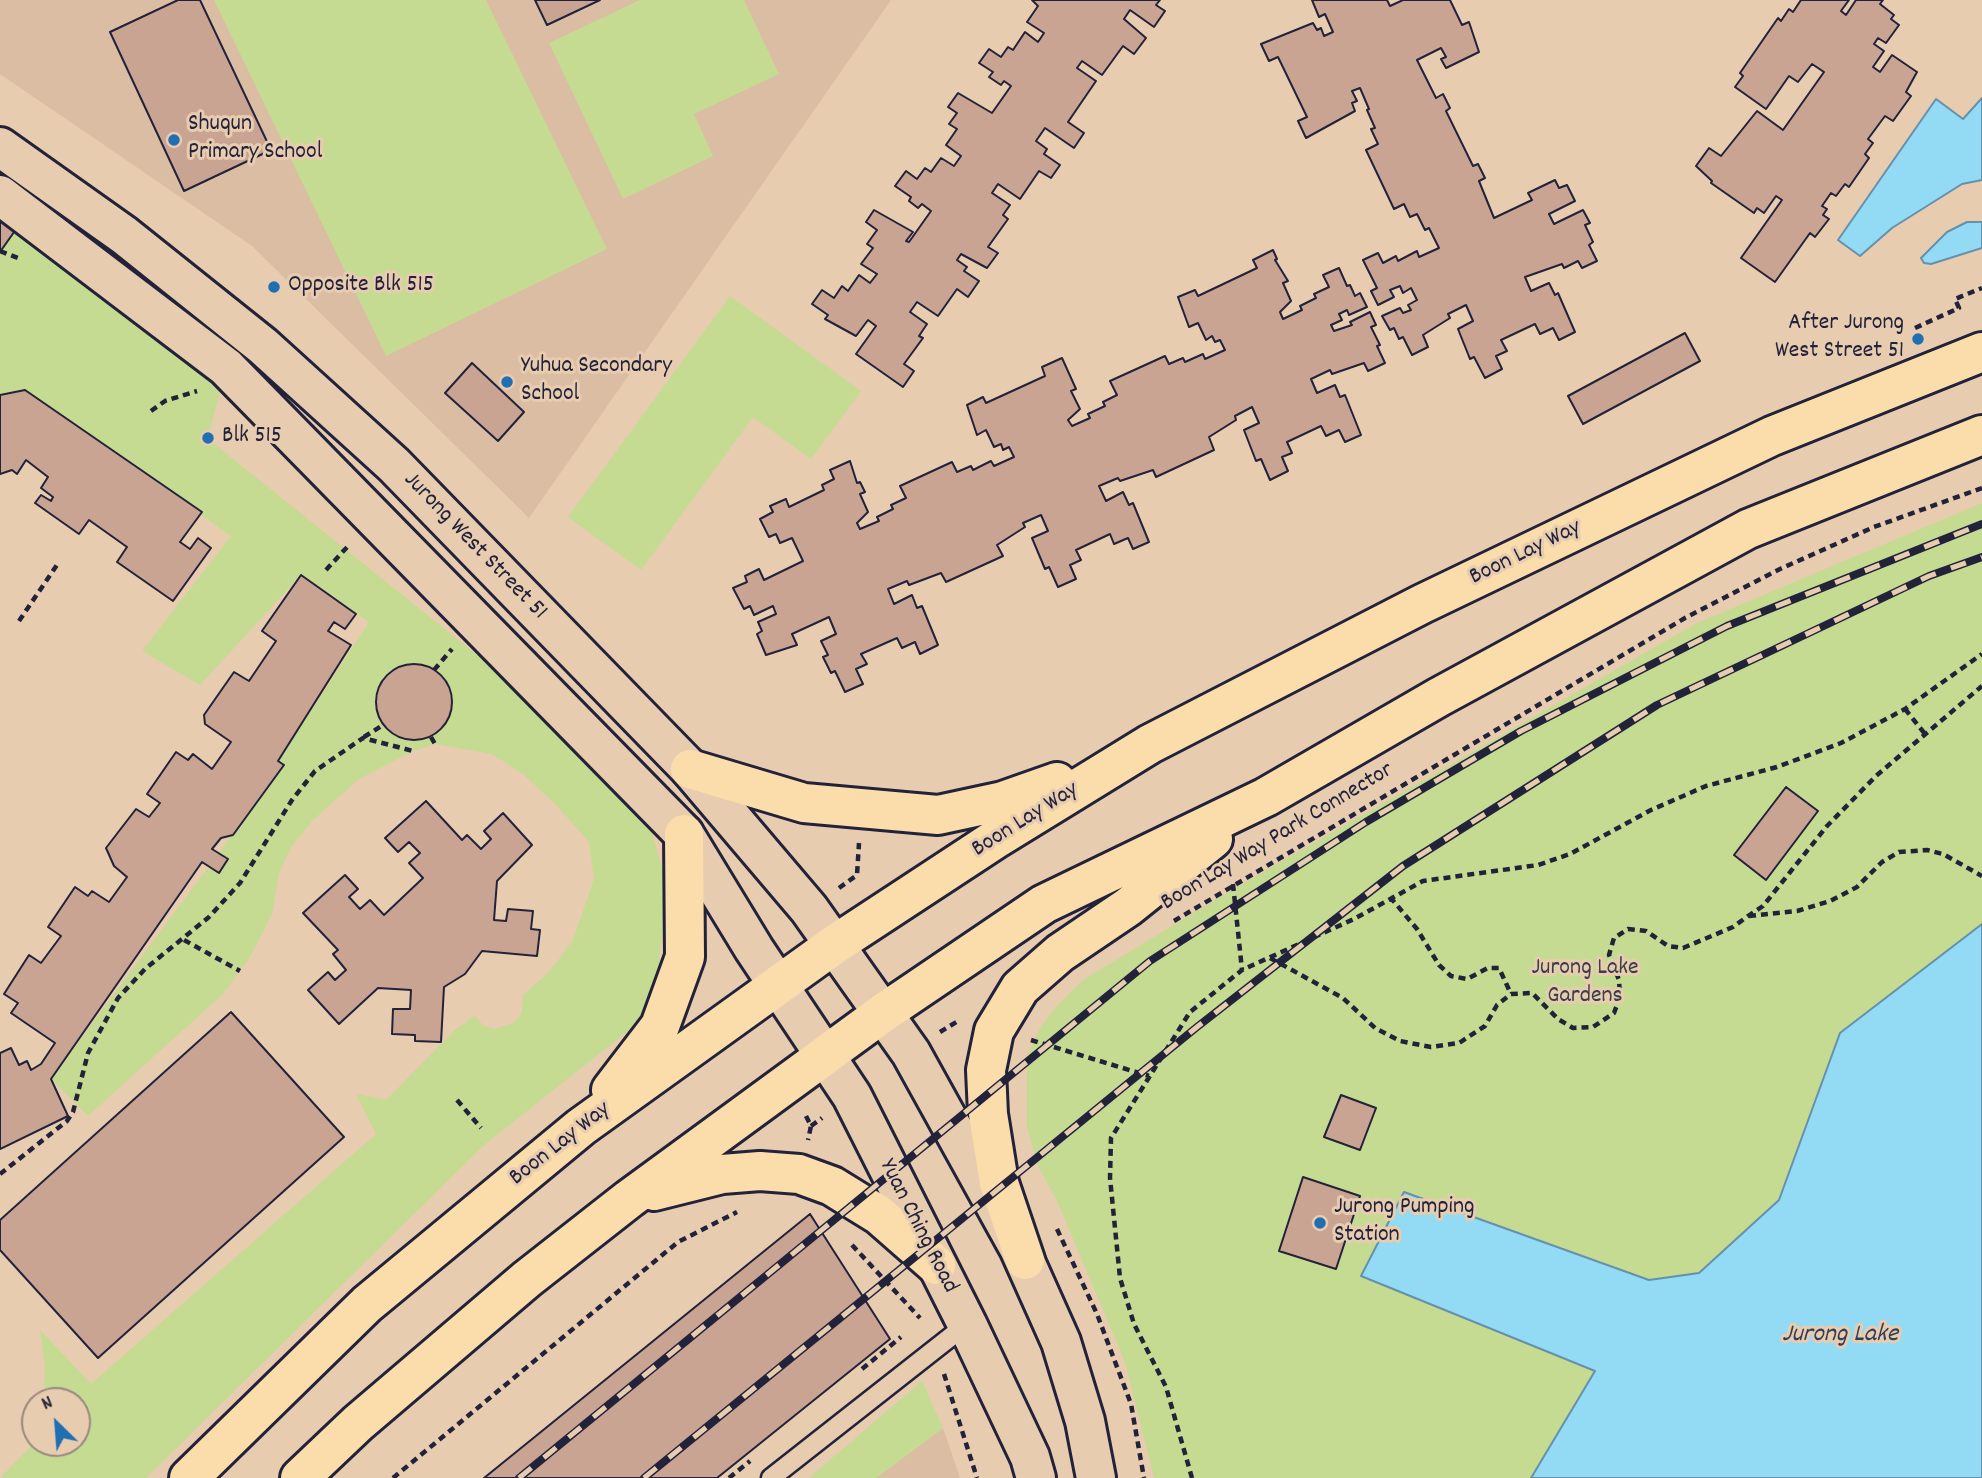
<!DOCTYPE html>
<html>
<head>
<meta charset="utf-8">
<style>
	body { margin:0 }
	#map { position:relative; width:1982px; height:1478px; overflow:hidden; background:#e8ccaf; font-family:Dekko,sans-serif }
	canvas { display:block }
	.north { position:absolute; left:21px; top:1387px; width:70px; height:70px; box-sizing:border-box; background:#e8ccaf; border:2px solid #998881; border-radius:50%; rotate:335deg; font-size:19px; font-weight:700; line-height:28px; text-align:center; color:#22223b }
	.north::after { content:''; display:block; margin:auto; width:24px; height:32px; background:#1f6fb2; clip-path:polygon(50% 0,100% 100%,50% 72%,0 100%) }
</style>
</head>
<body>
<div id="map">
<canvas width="1982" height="1478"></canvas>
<div class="north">N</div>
</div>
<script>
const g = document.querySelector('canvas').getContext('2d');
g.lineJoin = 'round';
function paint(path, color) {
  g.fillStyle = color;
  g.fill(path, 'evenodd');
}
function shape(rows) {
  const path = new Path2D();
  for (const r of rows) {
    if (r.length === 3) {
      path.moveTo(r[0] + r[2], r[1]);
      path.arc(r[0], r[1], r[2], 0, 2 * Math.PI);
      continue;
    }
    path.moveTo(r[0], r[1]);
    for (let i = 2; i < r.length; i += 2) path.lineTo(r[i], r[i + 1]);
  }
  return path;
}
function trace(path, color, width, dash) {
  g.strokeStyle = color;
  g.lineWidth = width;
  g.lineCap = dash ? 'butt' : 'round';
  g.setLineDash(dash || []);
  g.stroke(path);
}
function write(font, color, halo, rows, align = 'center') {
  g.font = font + ' Dekko,sans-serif';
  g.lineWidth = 6;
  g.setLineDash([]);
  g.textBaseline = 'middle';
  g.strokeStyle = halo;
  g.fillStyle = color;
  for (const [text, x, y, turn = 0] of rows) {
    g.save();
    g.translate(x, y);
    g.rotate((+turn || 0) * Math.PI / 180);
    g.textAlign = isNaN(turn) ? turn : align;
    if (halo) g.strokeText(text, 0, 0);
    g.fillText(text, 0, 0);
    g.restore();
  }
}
paint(shape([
	[0,0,891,0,529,518,252,246,0,74],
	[943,1428,960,1478,876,1478]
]), '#dbbda4');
paint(shape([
	[214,0,486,0,607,249,386,356],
	[640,0,744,0,779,74,694,114,713,156,623,199,549,43],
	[0,196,226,367,208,439,628,776,648,819,667,885,666,914,659,958,664,970,651,1002,628,1031,484,1145,146,1478,0,1478,35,1442,77,1443,77,1401,44,1401,45,1365,40,1330,91,1384,376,1134,356,1094,386,1100,455,1030,475,1016,484,1026,494,1029,514,1023,522,1012,523,995,549,972,573,940,594,879,589,842,557,806,523,774,492,754,435,744,413,751,359,779,313,820,291,847,279,873,272,914,250,957,223,994,88,1116,51,1079,284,765,278,761,369,622,301,575,200,685,142,651,231,536,25,390,0,395],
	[730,296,861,391,811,459,753,417,641,570,568,517],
	[1982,503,1982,924,1840,1033,1779,1200,1699,1273,1649,1280,1405,1193,1362,1276,1595,1371,1531,1478,1154,1478,1125,1362,1057,1201,1038,1166,1027,1126,1027,1055,1040,1028,1055,1008,1083,980,1225,894,1697,623],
	[922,1381,943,1428,876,1478,809,1478]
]), '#c4db91');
const water = shape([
	[1982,98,1982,180,1962,184,1892,228,1860,256,1838,240,1936,99,1963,119,1982,98],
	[1967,222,1982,222,1982,248,1931,264,1924,263,1921,258,1947,232,1967,222],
	[1982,924,1982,1478,1531,1478,1595,1371,1361,1276,1404,1192,1649,1280,1699,1273,1779,1200,1840,1033,1982,924]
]);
paint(water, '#93daf5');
trace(water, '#6690ab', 2);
const building = shape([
	[178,0,200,0,271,150,184,191,110,32,178,0],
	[535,0,600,0,547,25,535,0],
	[1160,0,1156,5,1165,11,1154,27,1130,10,1124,19,1146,38,1134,54,1123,46,1102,75,1082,61,1077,68,1096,81,1068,122,1084,133,1074,148,1045,128,1036,141,1047,149,1044,154,1060,165,1051,178,1039,171,1020,199,998,184,992,193,1010,205,1003,215,1008,219,988,247,998,253,987,268,961,254,957,260,967,267,964,271,979,281,968,297,957,289,938,316,917,302,910,312,927,324,919,336,923,338,904,364,914,371,903,387,856,354,876,326,868,320,856,336,825,319,828,315,812,304,822,290,834,298,842,286,848,291,859,275,870,283,877,274,861,264,873,248,867,244,877,230,866,222,874,210,913,232,906,241,909,242,931,211,922,204,918,208,909,201,911,197,895,186,906,171,917,179,925,168,931,172,941,158,954,166,961,156,946,145,957,129,949,124,957,113,948,107,958,93,992,113,1011,86,1004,81,1001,85,989,77,993,72,979,63,989,49,1001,57,1008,47,1013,50,1025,32,1038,42,1044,33,1027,22,1038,6,1032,0,1160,0],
	[1312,0,1387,0,1390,6,1403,0,1450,0,1462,25,1469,22,1479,52,1446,68,1441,59,1446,57,1441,48,1417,60,1436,98,1443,94,1450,108,1446,111,1473,166,1478,164,1485,178,1479,181,1494,218,1532,200,1528,193,1555,180,1559,188,1567,185,1575,201,1549,214,1554,224,1583,210,1590,223,1585,225,1593,242,1589,245,1597,261,1582,268,1578,261,1564,268,1562,264,1525,277,1531,291,1549,283,1555,295,1558,293,1575,332,1559,340,1553,328,1540,334,1535,324,1501,340,1507,351,1496,356,1502,369,1485,378,1474,357,1470,359,1458,329,1473,321,1466,305,1448,314,1450,318,1423,335,1428,347,1412,355,1403,337,1399,339,1394,328,1390,330,1382,316,1400,308,1403,313,1411,310,1408,305,1417,300,1411,288,1403,293,1400,286,1390,290,1394,297,1378,305,1371,291,1377,288,1363,260,1378,253,1383,263,1396,256,1398,261,1417,251,1419,257,1439,248,1429,228,1425,230,1417,214,1410,217,1404,204,1394,209,1366,150,1378,144,1371,129,1375,128,1367,110,1369,109,1360,88,1352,91,1357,101,1352,103,1355,111,1306,138,1298,121,1307,117,1278,57,1269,61,1261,44,1313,23,1317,30,1321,28,1324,36,1333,32,1325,14,1319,17,1312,0],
	[1801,0,1849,0,1841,11,1846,15,1856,0,1883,0,1880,4,1894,15,1891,19,1899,25,1886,43,1878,38,1874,44,1884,51,1873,67,1880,72,1892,55,1917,72,1906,92,1911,96,1893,121,1885,116,1868,139,1873,143,1865,154,1869,158,1849,187,1845,184,1836,196,1831,193,1822,206,1827,209,1823,215,1829,219,1815,237,1810,233,1775,282,1741,258,1782,200,1776,196,1764,213,1757,208,1754,213,1711,183,1712,181,1696,166,1709,148,1721,156,1757,111,1783,130,1824,72,1812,64,1798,82,1789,76,1766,109,1735,87,1743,76,1740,73,1778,18,1781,21,1789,9,1793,12,1801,0],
	[0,211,19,225,0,252,0,211],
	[1273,250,1277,259,1275,260,1288,281,1283,283,1291,301,1280,312,1283,319,1302,310,1300,306,1316,298,1314,294,1329,287,1323,275,1339,268,1347,286,1350,285,1355,296,1360,293,1367,307,1349,315,1347,310,1339,314,1342,320,1331,325,1334,331,1352,325,1350,322,1370,312,1376,325,1371,327,1380,345,1377,346,1385,363,1368,371,1364,363,1332,374,1330,370,1311,379,1317,393,1335,385,1340,397,1345,395,1361,435,1345,442,1339,430,1326,436,1321,426,1287,442,1292,453,1282,457,1288,471,1270,480,1261,459,1256,461,1244,430,1259,423,1252,407,1235,416,1236,420,1209,437,1214,450,1156,477,1153,470,1120,481,1118,478,1099,486,1106,501,1123,492,1129,505,1133,503,1149,542,1133,549,1128,538,1114,544,1110,534,1076,550,1081,560,1070,565,1076,579,1058,587,1049,567,1045,569,1032,538,1048,531,1041,515,1023,523,1025,527,997,545,1003,556,946,582,941,573,909,585,907,581,888,589,894,604,912,595,917,608,922,606,938,645,920,654,915,642,902,648,897,638,861,654,867,664,856,669,863,684,845,692,835,671,831,673,823,657,828,655,821,641,836,634,829,617,792,634,797,645,766,655,757,634,762,631,758,622,776,614,773,606,754,615,750,606,744,609,733,588,747,582,745,576,759,569,764,580,803,561,792,538,780,543,776,534,769,537,760,519,773,512,770,506,786,499,789,507,824,490,822,485,834,479,830,470,850,461,857,483,860,482,865,492,860,494,868,512,857,523,860,529,879,521,877,517,893,509,891,505,906,498,900,486,952,462,957,472,971,466,973,470,991,461,994,466,1014,457,1009,447,1003,450,1001,444,994,447,986,430,977,435,967,405,983,397,986,403,1045,376,1042,367,1062,358,1076,389,1071,391,1080,409,1068,420,1072,426,1090,418,1088,414,1105,406,1103,402,1117,395,1110,381,1165,356,1169,364,1183,358,1185,362,1203,354,1205,359,1225,350,1220,340,1215,342,1212,336,1206,340,1198,323,1189,327,1178,297,1195,290,1198,296,1257,268,1253,260,1273,250],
	[1685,333,1700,361,1583,424,1568,396,1685,333],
	[472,363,524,412,498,441,445,393,472,363],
	[25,390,202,512,180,542,190,549,198,538,211,548,173,601,117,562,127,547,89,520,79,534,35,503,41,495,51,501,53,497,41,488,48,477,26,460,17,474,12,470,0,474,0,395,25,390],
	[301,575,356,614,345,629,334,622,328,631,351,645,278,761,284,765,233,835,221,838,212,849,228,859,219,873,202,862,51,1079,68,1116,0,1149,0,1053,11,1048,19,1065,27,1061,31,1070,41,1064,55,1043,11,1013,18,1003,4,994,29,955,41,963,61,936,48,927,75,887,88,896,92,891,109,902,127,877,114,866,106,848,136,809,149,817,160,803,147,794,176,752,188,760,193,754,212,769,231,742,205,724,204,715,234,672,249,681,276,641,262,631,301,575],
	[414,702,38],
	[1786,787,1818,811,1766,880,1734,855,1786,787],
	[426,801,462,840,467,835,481,849,491,839,484,831,503,813,532,845,497,881,494,920,506,921,508,909,533,911,531,929,540,930,537,956,482,951,465,974,444,987,441,1042,415,1041,415,1035,392,1034,393,1009,410,1009,411,990,378,988,339,1024,308,990,328,972,335,980,346,970,333,954,338,950,303,913,345,875,358,889,349,897,360,909,370,900,384,915,423,878,409,863,420,853,409,842,398,852,385,838,426,801],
	[231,1012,344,1137,98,1358,0,1250,0,1220,231,1012],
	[1341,1095,1376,1108,1360,1150,1324,1137,1341,1095],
	[1303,1177,1360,1196,1336,1269,1279,1251,1303,1177],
	[810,1214,890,1339,717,1478,484,1478,810,1214]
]);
paint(building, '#caa492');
trace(building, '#22223b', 2);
const lane = shape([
	[771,1478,967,1324]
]);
const secondary = shape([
	[0,147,124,235,263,346,394,465,690,769,809,909,911,1053,1019,1248,1061,1342,1085,1421,1096,1478],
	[0,195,226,367,684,834,754,949,852,1096,967,1324,1030,1457,1036,1478]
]);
const primary = shape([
	[690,769,804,803,938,815,1003,801,1057,782],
	[611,1090,660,1026,685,957,684,834],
	[654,1191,722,1174,760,1171,799,1174,832,1186,879,1215,936,1265],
	[1025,1260,999,1183,988,1114,986,1070,994,1031,1020,988,1060,953,1128,907,1213,839],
	[189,1478,367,1304,581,1127,834,945,994,840,1150,744,1422,604,1772,436,1982,352],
	[300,1478,358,1423,527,1279,629,1199,883,1013,1044,904,1266,797,1439,697,1748,529,1982,435]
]);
trace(lane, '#22223b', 23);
trace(secondary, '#22223b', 44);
trace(primary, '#22223b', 44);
trace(shape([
	[0,251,18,258],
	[1915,328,1959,308,1955,299,1982,288],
	[151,411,165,401,197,391],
	[326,570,349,545],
	[19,621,59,562],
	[434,670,452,649],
	[1905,709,1925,734],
	[364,737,383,725],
	[431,737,435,744],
	[1233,884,1242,970],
	[839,888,857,875,859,843],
	[1390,897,1417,929,1439,965,1451,976,1467,979,1488,968,1499,968,1511,994],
	[1749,916,1797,911,1830,901,1857,887,1882,862,1899,852,1927,850,1943,854,1982,876],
	[1174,921,1685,618,1780,569,1874,527,1982,488],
	[184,940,240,971],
	[1270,958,1343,998,1375,1028,1400,1041,1431,1047,1459,1043,1485,1026,1497,1005,1511,994,1532,993,1558,1019,1573,1028,1593,1027,1614,1013,1620,997,1619,980,1609,955,1614,938,1628,929,1646,931,1668,946,1683,948,1733,927,1748,916,1763,906,1827,826,1876,776,1982,686],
	[940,1032,958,1021],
	[1031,1040,1149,1076],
	[457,1100,481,1128],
	[806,1116,811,1126,808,1140],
	[811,1126,822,1118],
	[0,1174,67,1121,73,1112,88,1053,118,998,145,969,209,917,240,883,292,800,315,771,363,738,413,751],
	[1057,1229,1097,1314,1131,1404,1144,1478],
	[852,1245,920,1318],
	[862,1369,901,1337],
	[944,1374,977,1478],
	[393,1478,678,1242,737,1212],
	[729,1478,750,1461],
	[1192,1478,1166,1387,1134,1324,1120,1278,1110,1178,1111,1138,1190,1012,1242,970,1354,919,1423,881,1538,865,1570,854,1651,810,1706,786,1777,767,1841,743,1905,709,1982,654]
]), '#22223b', 4.5, [7, 5]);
trace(lane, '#e8ccaf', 18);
trace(secondary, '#e8ccaf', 38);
trace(primary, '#faddab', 38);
const rail = shape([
	[519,1478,1150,961,1366,822,1521,731,1727,626,1982,524],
	[644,1478,1197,1027,1403,866,1657,705,1929,576,1982,557]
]);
trace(rail, '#22223b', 8);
trace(rail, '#e8ccaf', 5, [16]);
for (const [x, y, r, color] of [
	[174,140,7,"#1f6fb2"],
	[274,287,7,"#1f6fb2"],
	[1918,339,7,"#1f6fb2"],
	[507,382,7,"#1f6fb2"],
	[208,438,7,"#1f6fb2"],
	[1320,1223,7,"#1f6fb2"]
]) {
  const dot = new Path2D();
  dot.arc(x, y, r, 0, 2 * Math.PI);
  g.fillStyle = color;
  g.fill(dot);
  trace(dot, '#e8ccaf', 2.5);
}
write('24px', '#22223b', '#e8ccaf', [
	["Shuqun",188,126],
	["Primary School",188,154],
	["Opposite Blk 515",288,287],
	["After Jurong",1904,325,"right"],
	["West Street 51",1904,353,"right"],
	["Yuhua Secondary",521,368],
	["School",521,396],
	["Blk 515",222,438],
	["Jurong Pumping",1334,1209],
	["Station",1334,1237]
], 'left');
write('24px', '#22223b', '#e8ccaf', [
	["Jurong West Street 51",474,547,46],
	["Boon Lay Way",1526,554,-26],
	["Boon Lay Way",1026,821,-32],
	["Boon Lay Way Park Connector",1278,838,-31],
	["Boon Lay Way",561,1145,-38],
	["Yuan Ching Road",917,1227,63]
]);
write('24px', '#3a3e48', '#e8ccaf', [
	["Jurong Lake",1585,970],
	["Gardens",1585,998]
]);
write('italic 26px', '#333e57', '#e8ccaf', [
	["Jurong Lake",1840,1336]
]);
</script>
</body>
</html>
